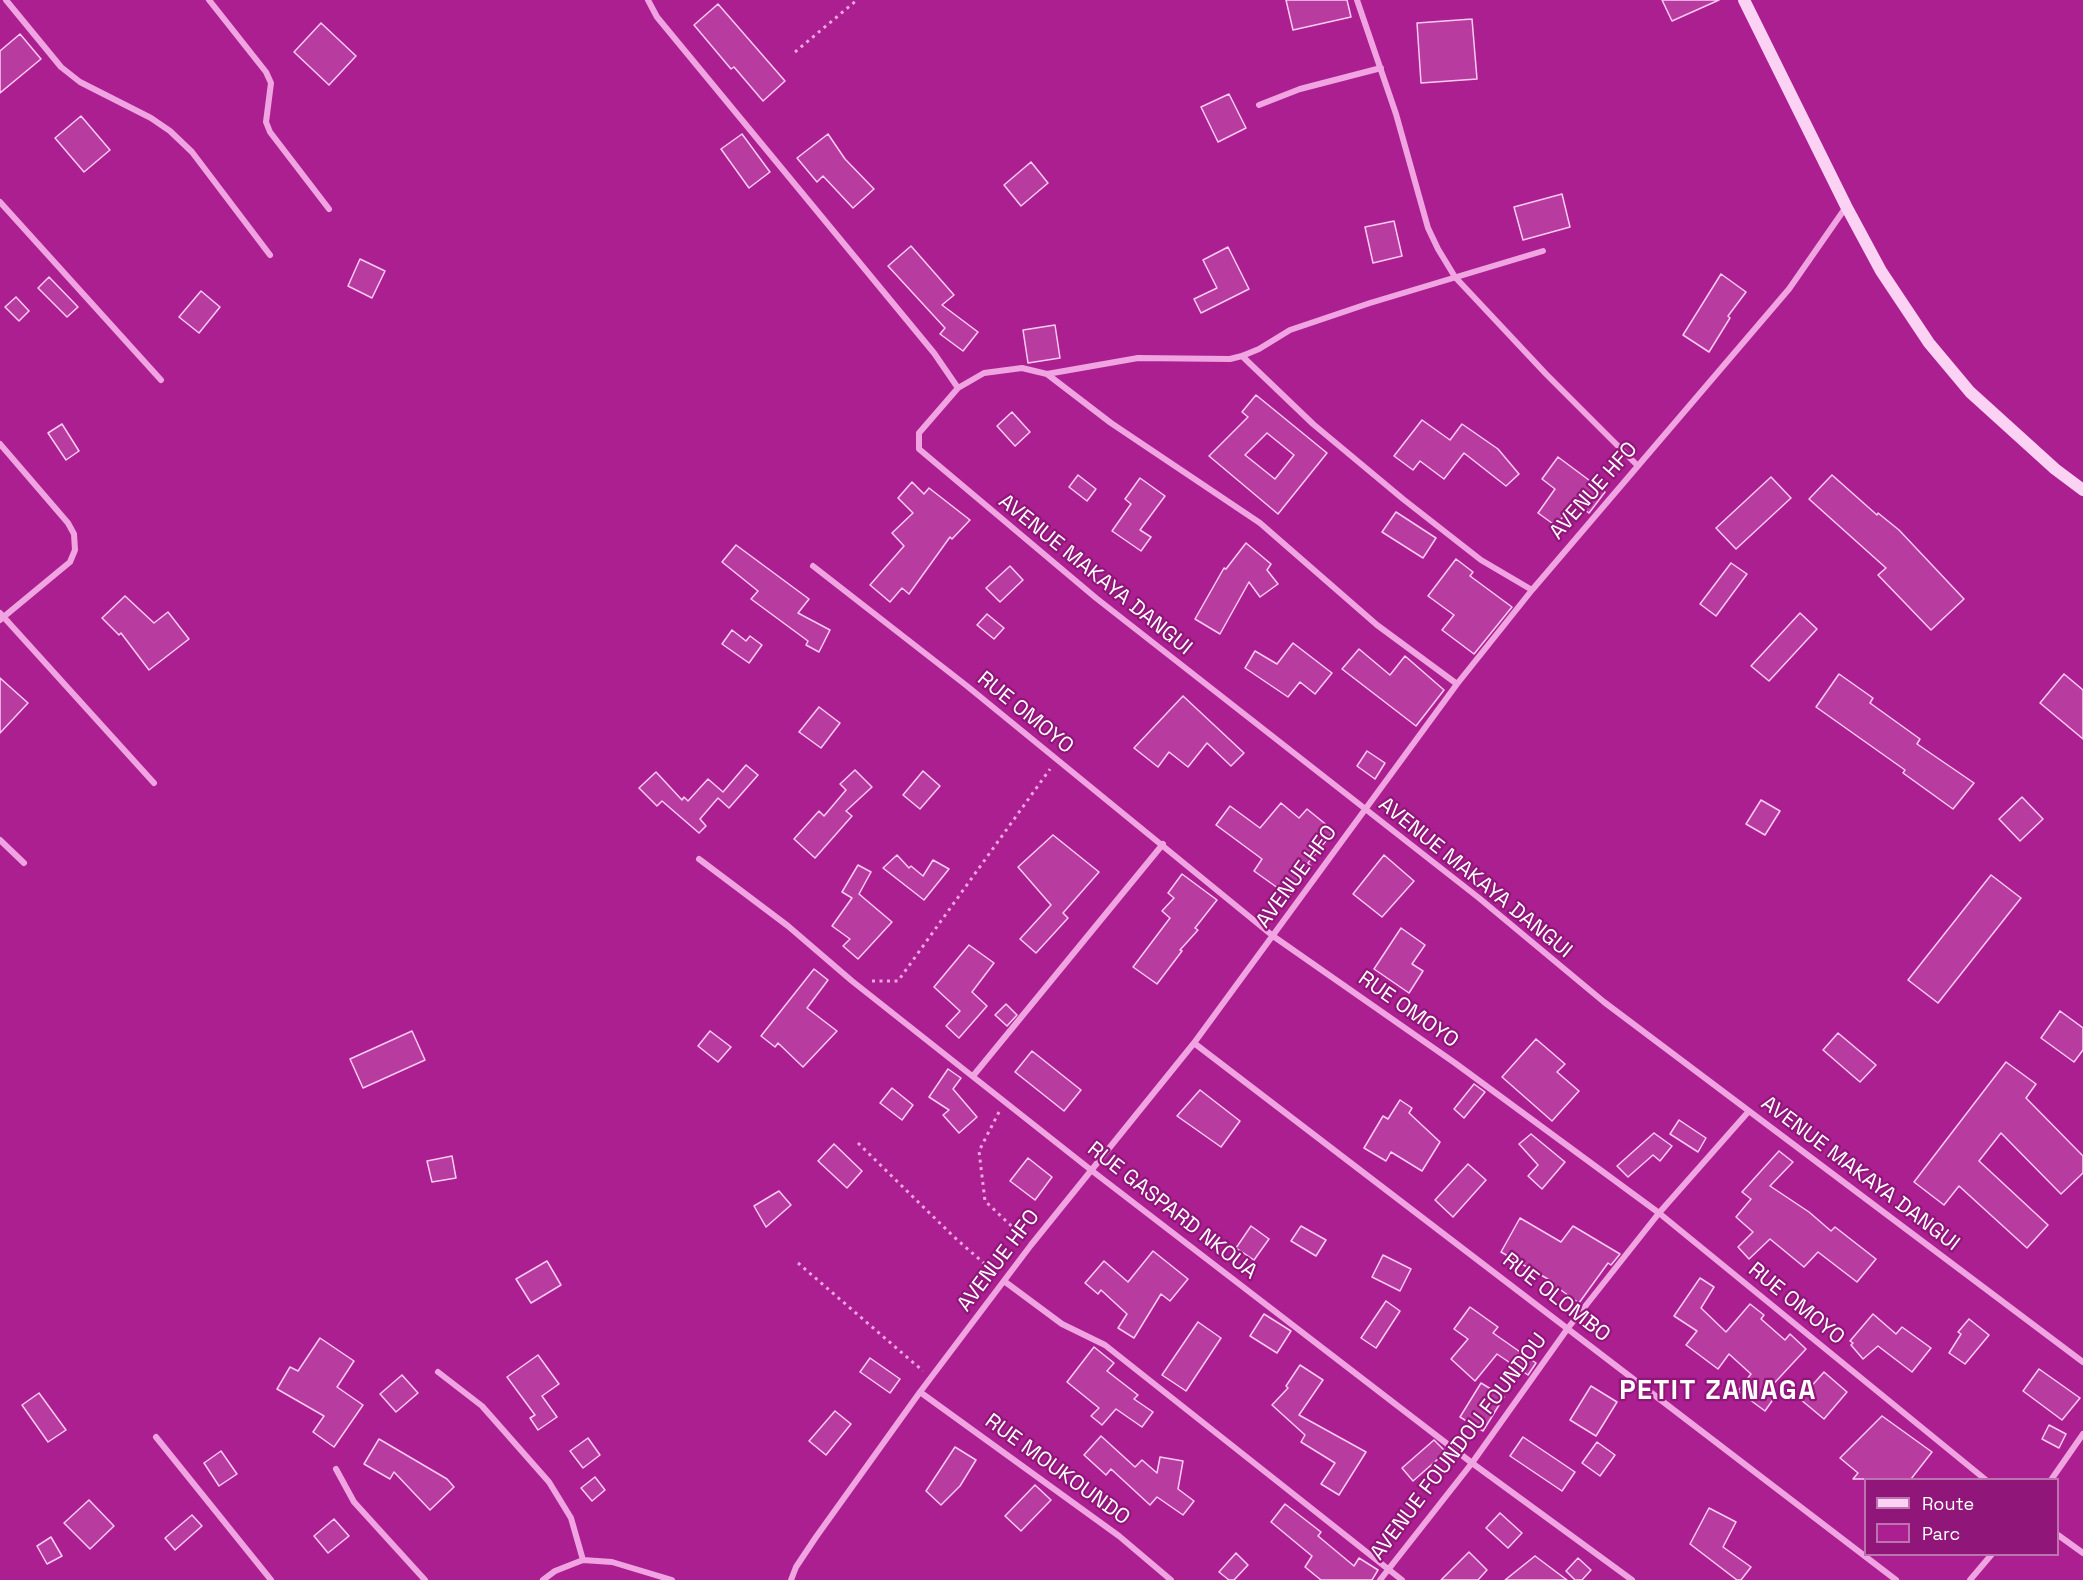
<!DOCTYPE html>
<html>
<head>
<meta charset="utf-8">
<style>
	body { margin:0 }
	#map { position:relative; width:2083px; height:1580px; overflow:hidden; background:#911679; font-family:"Space Grotesk",sans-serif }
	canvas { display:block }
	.legend { position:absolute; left:1864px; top:1478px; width:195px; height:78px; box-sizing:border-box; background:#911679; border:2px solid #bd73af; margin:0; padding:8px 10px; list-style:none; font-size:18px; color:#fff }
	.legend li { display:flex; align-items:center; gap:12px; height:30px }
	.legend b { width:30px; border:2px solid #bd73af }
</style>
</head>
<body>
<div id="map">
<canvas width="2083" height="1580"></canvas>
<ul class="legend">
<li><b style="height:8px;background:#fbd2f3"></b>Route</li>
<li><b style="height:16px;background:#ab1f91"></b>Parc</li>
</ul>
</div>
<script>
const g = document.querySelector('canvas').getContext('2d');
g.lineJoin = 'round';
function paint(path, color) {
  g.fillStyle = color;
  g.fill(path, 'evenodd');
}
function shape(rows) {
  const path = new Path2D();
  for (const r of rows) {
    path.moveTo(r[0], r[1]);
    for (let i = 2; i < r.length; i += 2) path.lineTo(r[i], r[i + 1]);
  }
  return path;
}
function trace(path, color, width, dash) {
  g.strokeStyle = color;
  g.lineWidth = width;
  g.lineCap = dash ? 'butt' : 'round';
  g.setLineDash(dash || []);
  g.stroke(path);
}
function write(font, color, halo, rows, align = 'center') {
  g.font = font + ' "Space Grotesk",sans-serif';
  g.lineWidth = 4.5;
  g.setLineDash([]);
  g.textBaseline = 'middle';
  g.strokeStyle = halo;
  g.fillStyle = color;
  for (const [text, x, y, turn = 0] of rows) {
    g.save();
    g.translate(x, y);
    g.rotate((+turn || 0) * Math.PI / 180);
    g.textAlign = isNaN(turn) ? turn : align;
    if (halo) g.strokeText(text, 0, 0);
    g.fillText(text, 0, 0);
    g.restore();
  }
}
paint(shape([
	[0,0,2083,0,2083,1580,0,1580],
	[1866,1480,2058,1480,2058,1554,1866,1554]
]), '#ab1f91');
const building = shape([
	[1286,0,1347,0,1351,17,1293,30,1286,0],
	[1662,0,1719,0,1672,21,1662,0],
	[718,4,785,81,763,101,734,67,731,69,694,25,718,4],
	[1472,19,1477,79,1421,83,1417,23,1472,19],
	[321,23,356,56,329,85,294,52,321,23],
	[20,34,41,59,0,93,0,51,20,34],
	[1229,94,1246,128,1218,142,1201,107,1229,94],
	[81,116,110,150,84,172,55,138,81,116],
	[742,134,770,172,749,188,721,149,742,134],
	[828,134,845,159,874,189,853,208,823,176,817,182,797,158,828,134],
	[1031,162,1048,183,1021,206,1004,185,1031,162],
	[1562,194,1570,227,1523,240,1514,207,1562,194],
	[1394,221,1402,256,1373,263,1365,227,1394,221],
	[911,246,954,295,942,305,978,332,963,351,940,334,945,328,888,266,911,246],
	[1228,247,1249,289,1201,313,1194,299,1217,288,1203,260,1228,247],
	[360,259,385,271,372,298,348,286,360,259],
	[1721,274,1746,292,1728,316,1730,318,1709,352,1683,335,1721,274],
	[49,277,78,307,67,317,38,288,49,277],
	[201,291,220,307,199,333,179,317,201,291],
	[16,297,29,311,19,321,5,307,16,297],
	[1055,325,1060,358,1028,363,1023,330,1055,325],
	[1256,395,1327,453,1278,514,1209,456,1248,417,1242,412,1256,395],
	[1267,433,1294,455,1275,479,1245,455,1267,433],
	[1012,412,1030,432,1015,446,997,426,1012,412],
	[1422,420,1450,440,1462,424,1498,449,1519,474,1506,486,1464,453,1444,479,1420,461,1413,470,1394,456,1422,420],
	[62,424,79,451,66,460,48,433,62,424],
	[1558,457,1605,492,1589,513,1574,502,1556,526,1538,513,1555,489,1542,479,1558,457],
	[1078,475,1096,489,1087,501,1069,487,1078,475],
	[1832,475,1877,515,1878,513,1899,530,1964,599,1931,630,1878,575,1886,568,1809,499,1832,475],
	[1771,477,1791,498,1736,549,1716,528,1771,477],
	[1140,478,1165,496,1140,530,1151,537,1141,551,1112,531,1131,504,1125,499,1140,478],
	[912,482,924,494,929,488,970,520,952,539,950,537,909,594,902,588,890,602,870,585,904,546,892,533,913,513,898,498,912,482],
	[1396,512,1436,538,1423,558,1382,532,1396,512],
	[1246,543,1271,564,1267,570,1278,584,1260,597,1249,582,1220,634,1195,619,1224,568,1226,569,1246,543],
	[736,545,809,599,798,613,830,630,819,652,806,645,808,641,751,599,758,591,722,562,736,545],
	[1456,559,1473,572,1470,576,1512,607,1474,654,1442,630,1454,615,1428,596,1456,559],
	[1731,563,1747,574,1716,616,1700,604,1731,563],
	[1010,566,1023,580,1000,602,986,588,1010,566],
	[125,596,154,623,168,612,189,639,149,670,121,633,119,635,102,618,125,596],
	[1800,613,1817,629,1769,681,1751,666,1800,613],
	[987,614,1004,628,994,639,977,625,987,614],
	[732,630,746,641,750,636,762,645,749,663,722,644,732,630],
	[1293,643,1332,673,1315,694,1300,682,1288,697,1245,668,1255,651,1277,664,1293,643],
	[1359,649,1390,675,1405,656,1444,690,1416,726,1342,669,1359,649],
	[1839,674,1873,698,1870,703,1920,739,1917,744,1974,783,1953,809,1903,773,1905,770,1816,707,1839,674],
	[2064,674,2083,690,2083,739,2040,703,2064,674],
	[0,678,28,703,0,733,0,678],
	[1183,696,1244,753,1231,766,1207,743,1188,767,1169,752,1158,767,1134,748,1183,696],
	[819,707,840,723,821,748,799,732,819,707],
	[1367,751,1385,763,1375,779,1357,766,1367,751],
	[746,765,758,775,729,808,718,798,700,819,706,826,699,833,662,801,657,806,639,788,656,772,682,800,684,797,688,801,708,779,723,792,746,765],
	[855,770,872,787,846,811,852,816,815,858,794,839,819,811,824,816,846,790,840,784,855,770],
	[923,771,940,786,920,809,903,795,923,771],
	[2022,797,2043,819,2020,841,1999,819,2022,797],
	[1761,800,1780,811,1765,835,1746,824,1761,800],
	[1281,803,1299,818,1307,809,1334,831,1308,863,1311,866,1289,896,1254,871,1262,859,1216,825,1230,806,1260,828,1281,803],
	[1053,835,1099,872,1063,913,1068,918,1036,953,1020,939,1051,905,1018,867,1053,835],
	[897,855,909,868,911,866,923,876,933,860,949,869,924,900,883,868,897,855],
	[1384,855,1414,881,1382,917,1353,894,1384,855],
	[858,865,871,872,859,894,892,922,858,959,843,946,850,939,832,926,852,898,842,892,858,865],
	[1182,874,1217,900,1195,928,1198,930,1180,950,1182,951,1157,984,1133,967,1170,918,1162,911,1174,898,1168,893,1182,874],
	[1991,875,2021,898,1938,1003,1908,980,1991,875],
	[1401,928,1425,945,1412,964,1423,971,1409,993,1374,969,1401,928],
	[969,945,994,963,972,992,987,1006,959,1038,946,1026,960,1011,934,987,969,945],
	[814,969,828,980,807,1008,837,1031,803,1067,778,1043,775,1047,761,1036,814,969],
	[1006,1004,1017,1015,1007,1026,995,1015,1006,1004],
	[2060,1011,2083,1028,2083,1050,2074,1062,2041,1038,2060,1011],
	[412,1031,425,1060,363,1088,350,1059,412,1031],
	[710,1031,731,1047,718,1062,698,1046,710,1031],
	[1838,1033,1876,1065,1860,1082,1823,1050,1838,1033],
	[1536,1039,1565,1064,1557,1072,1579,1091,1552,1121,1502,1077,1536,1039],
	[1032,1051,1081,1090,1064,1111,1015,1072,1032,1051],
	[2006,1062,2036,1084,2026,1098,2083,1156,2083,1173,2061,1194,2001,1133,1979,1161,2048,1225,2027,1248,1959,1186,1944,1205,1914,1182,2006,1062],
	[948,1069,961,1078,953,1089,977,1117,959,1133,943,1115,949,1110,929,1097,948,1069],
	[1474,1084,1485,1092,1464,1118,1454,1109,1474,1084],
	[892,1088,913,1105,902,1120,880,1103,892,1088],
	[1200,1090,1240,1121,1221,1147,1177,1116,1200,1090],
	[1400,1100,1412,1108,1409,1113,1440,1142,1422,1171,1391,1152,1386,1161,1364,1148,1383,1116,1388,1119,1400,1100],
	[1679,1120,1706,1138,1698,1152,1670,1134,1679,1120],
	[1654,1133,1672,1146,1660,1161,1653,1155,1628,1177,1617,1166,1654,1133],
	[1531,1134,1565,1162,1542,1189,1528,1176,1538,1165,1519,1144,1531,1134],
	[834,1144,862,1171,847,1188,818,1161,834,1144],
	[1779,1151,1793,1162,1770,1186,1809,1212,1831,1231,1835,1227,1876,1259,1857,1282,1818,1252,1804,1267,1770,1239,1749,1259,1738,1247,1753,1232,1736,1217,1751,1199,1742,1192,1779,1151],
	[452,1156,456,1178,432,1182,427,1161,452,1156],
	[1028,1158,1052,1177,1035,1200,1010,1181,1028,1158],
	[1468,1164,1486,1180,1453,1217,1435,1200,1468,1164],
	[779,1191,791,1205,766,1227,754,1206,779,1191],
	[1520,1218,1561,1242,1573,1226,1620,1254,1611,1265,1608,1263,1579,1303,1551,1283,1553,1282,1501,1252,1520,1218],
	[1251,1226,1269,1239,1254,1260,1236,1248,1251,1226],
	[1301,1226,1326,1240,1316,1256,1291,1241,1301,1226],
	[1153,1251,1188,1279,1170,1301,1161,1294,1134,1338,1118,1328,1127,1314,1101,1290,1098,1294,1085,1283,1104,1261,1128,1282,1153,1251],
	[1383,1255,1411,1269,1400,1291,1372,1277,1383,1255],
	[547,1261,561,1285,531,1303,516,1279,547,1261],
	[1700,1278,1714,1287,1701,1308,1726,1332,1750,1304,1764,1315,1761,1319,1785,1340,1790,1334,1806,1349,1766,1392,1774,1398,1765,1411,1738,1391,1751,1374,1729,1354,1718,1369,1686,1345,1697,1331,1674,1316,1700,1278],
	[1386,1301,1400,1311,1376,1348,1361,1338,1386,1301],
	[1470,1307,1498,1327,1493,1333,1536,1363,1528,1375,1497,1354,1475,1381,1451,1359,1468,1339,1454,1329,1470,1307],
	[1264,1314,1291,1331,1277,1353,1250,1336,1264,1314],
	[1873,1314,1896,1334,1902,1327,1931,1348,1912,1372,1878,1346,1863,1359,1851,1345,1853,1343,1850,1341,1873,1314],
	[1969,1319,1989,1335,1965,1364,1949,1353,1961,1334,1958,1332,1969,1319],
	[1198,1322,1221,1338,1186,1391,1162,1375,1198,1322],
	[320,1338,354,1361,337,1387,363,1405,334,1447,313,1432,324,1416,277,1389,290,1367,298,1371,320,1338],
	[1094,1347,1114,1363,1107,1371,1138,1395,1134,1399,1153,1412,1142,1427,1116,1409,1102,1425,1091,1416,1099,1408,1067,1382,1094,1347],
	[538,1355,559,1384,542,1396,557,1417,538,1430,530,1418,535,1415,507,1377,538,1355],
	[870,1358,900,1379,890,1393,860,1372,870,1358],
	[1300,1365,1323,1380,1299,1415,1366,1452,1339,1495,1321,1484,1335,1463,1301,1442,1305,1435,1272,1405,1288,1388,1286,1386,1300,1365],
	[2039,1369,2080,1398,2062,1420,2023,1391,2039,1369],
	[1824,1372,1847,1392,1824,1419,1800,1399,1824,1372],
	[402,1375,418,1393,396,1412,380,1394,402,1375],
	[1481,1383,1504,1397,1483,1431,1460,1417,1481,1383],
	[1591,1386,1617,1402,1596,1436,1570,1420,1591,1386],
	[39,1393,66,1430,48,1442,22,1405,39,1393],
	[835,1411,851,1424,826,1455,809,1441,835,1411],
	[1882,1416,1932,1452,1911,1479,1853,1479,1858,1473,1840,1458,1882,1416],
	[2049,1425,2066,1434,2059,1448,2042,1439,2049,1425],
	[1101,1436,1135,1467,1142,1460,1157,1473,1160,1457,1183,1461,1178,1489,1194,1501,1183,1515,1157,1497,1150,1505,1111,1469,1106,1475,1084,1455,1101,1436],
	[1523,1437,1575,1472,1562,1491,1510,1456,1523,1437],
	[588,1438,600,1455,583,1468,570,1451,588,1438],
	[379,1439,447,1479,454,1487,430,1510,394,1472,390,1479,364,1464,379,1439],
	[1434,1440,1446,1452,1413,1481,1402,1468,1434,1440],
	[1597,1442,1615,1455,1600,1476,1582,1463,1597,1442],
	[955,1447,976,1460,960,1486,941,1505,926,1491,955,1447],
	[221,1451,237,1474,219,1486,204,1463,221,1451],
	[595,1477,605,1490,592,1501,581,1488,595,1477],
	[1035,1485,1051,1500,1021,1531,1005,1516,1035,1485],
	[89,1500,114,1526,90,1549,64,1523,89,1500],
	[1285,1504,1321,1532,1318,1536,1354,1566,1359,1558,1378,1570,1372,1580,1321,1580,1305,1567,1312,1556,1271,1522,1285,1504],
	[1709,1508,1736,1522,1723,1547,1751,1567,1741,1580,1737,1580,1690,1544,1709,1508],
	[1500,1513,1522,1533,1508,1548,1486,1528,1500,1513],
	[192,1515,202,1526,175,1550,165,1538,192,1515],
	[334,1519,349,1536,328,1553,314,1536,334,1519],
	[51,1537,62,1556,47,1564,37,1546,51,1537],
	[1469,1552,1487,1570,1478,1580,1441,1580,1469,1552],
	[1236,1553,1248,1565,1234,1580,1229,1580,1219,1572,1236,1553],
	[1535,1556,1567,1580,1505,1580,1535,1556],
	[1578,1558,1591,1570,1582,1580,1575,1580,1566,1571,1578,1558]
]);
paint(building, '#b83ba0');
trace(building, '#fbcbf3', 1.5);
trace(shape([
	[795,52,857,0],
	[872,981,898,981,1050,769],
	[999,1112,979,1151,985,1201,1023,1237],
	[858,1143,953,1236,996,1274],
	[798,1263,923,1371]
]), '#f0a4e2', 3, [3, 4.5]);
trace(shape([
	[6,0,61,67,80,82,151,118,170,131,192,152,270,255],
	[209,0,266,72,271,83,266,122,270,132,329,209],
	[648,0,657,17,934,353,958,388],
	[1357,0,1396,114,1428,228,1438,249,1455,277,1546,374,1638,466],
	[1259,105,1300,89,1381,68],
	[0,202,161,380],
	[1242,356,1313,424,1403,499,1481,560,1532,590],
	[1047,374,1138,358,1230,359,1242,356,1259,349,1290,330,1370,303,1543,251],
	[0,444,68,523,74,534,75,550,70,562,0,620],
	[813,566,967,686,1273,936,1455,1063,1659,1213,1986,1480],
	[0,613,154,783],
	[1457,684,1377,625,1260,523,1111,423,1047,374,1022,368,984,373,958,388,919,433,919,449,1096,598,1479,898,1604,1002,2083,1362],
	[0,840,24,863],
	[699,859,788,926,852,981,1091,1170,1472,1463,1632,1580],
	[1194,1043,1896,1580],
	[973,1076,1163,844],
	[1004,1281,1062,1324,1105,1345,1402,1580],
	[438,1372,482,1406,549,1482,571,1518,583,1560],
	[920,1392,1119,1536,1171,1580],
	[156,1437,271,1580],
	[336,1469,354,1502,425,1580],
	[2051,1480,2083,1434],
	[2058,1535,2083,1553],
	[543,1580,555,1571,583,1560,612,1562,672,1580],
	[791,1580,796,1567,816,1537,920,1392,1031,1245,1194,1043,1457,684,1532,590,1789,289,1846,207],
	[1380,1580,1472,1463,1568,1328,1659,1213,1749,1111],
	[1970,1580,1992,1554]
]), '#f0a4e2', 6);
trace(shape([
	[1744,0,1846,206,1881,271,1929,343,1970,392,2055,469,2083,490]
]), '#fbd2f3', 12);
write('21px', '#fff', '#911679', [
	["AVENUE HFO",1594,491,-49],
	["AVENUE MAKAYA DANGUI",1095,575,39],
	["RUE OMOYO",1025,713,39],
	["AVENUE HFO",1297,877,-54],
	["AVENUE MAKAYA DANGUI",1475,878,39],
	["RUE OMOYO",1408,1010,35],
	["AVENUE MAKAYA DANGUI",1860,1174,37],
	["RUE GASPARD NKOUA",1172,1211,38],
	["AVENUE HFO",999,1261,-53],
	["RUE OLOMBO",1556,1298,38],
	["RUE OMOYO",1796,1304,39],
	["AVENUE FOUNDOU FOUNDOU",1459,1447,-53],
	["RUE MOUKOUNDO",1057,1470,36]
]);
g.letterSpacing = '1.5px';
write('bold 27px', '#fff', '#911679', [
	["PETIT ZANAGA",1718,1392]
]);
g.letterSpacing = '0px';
</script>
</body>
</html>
